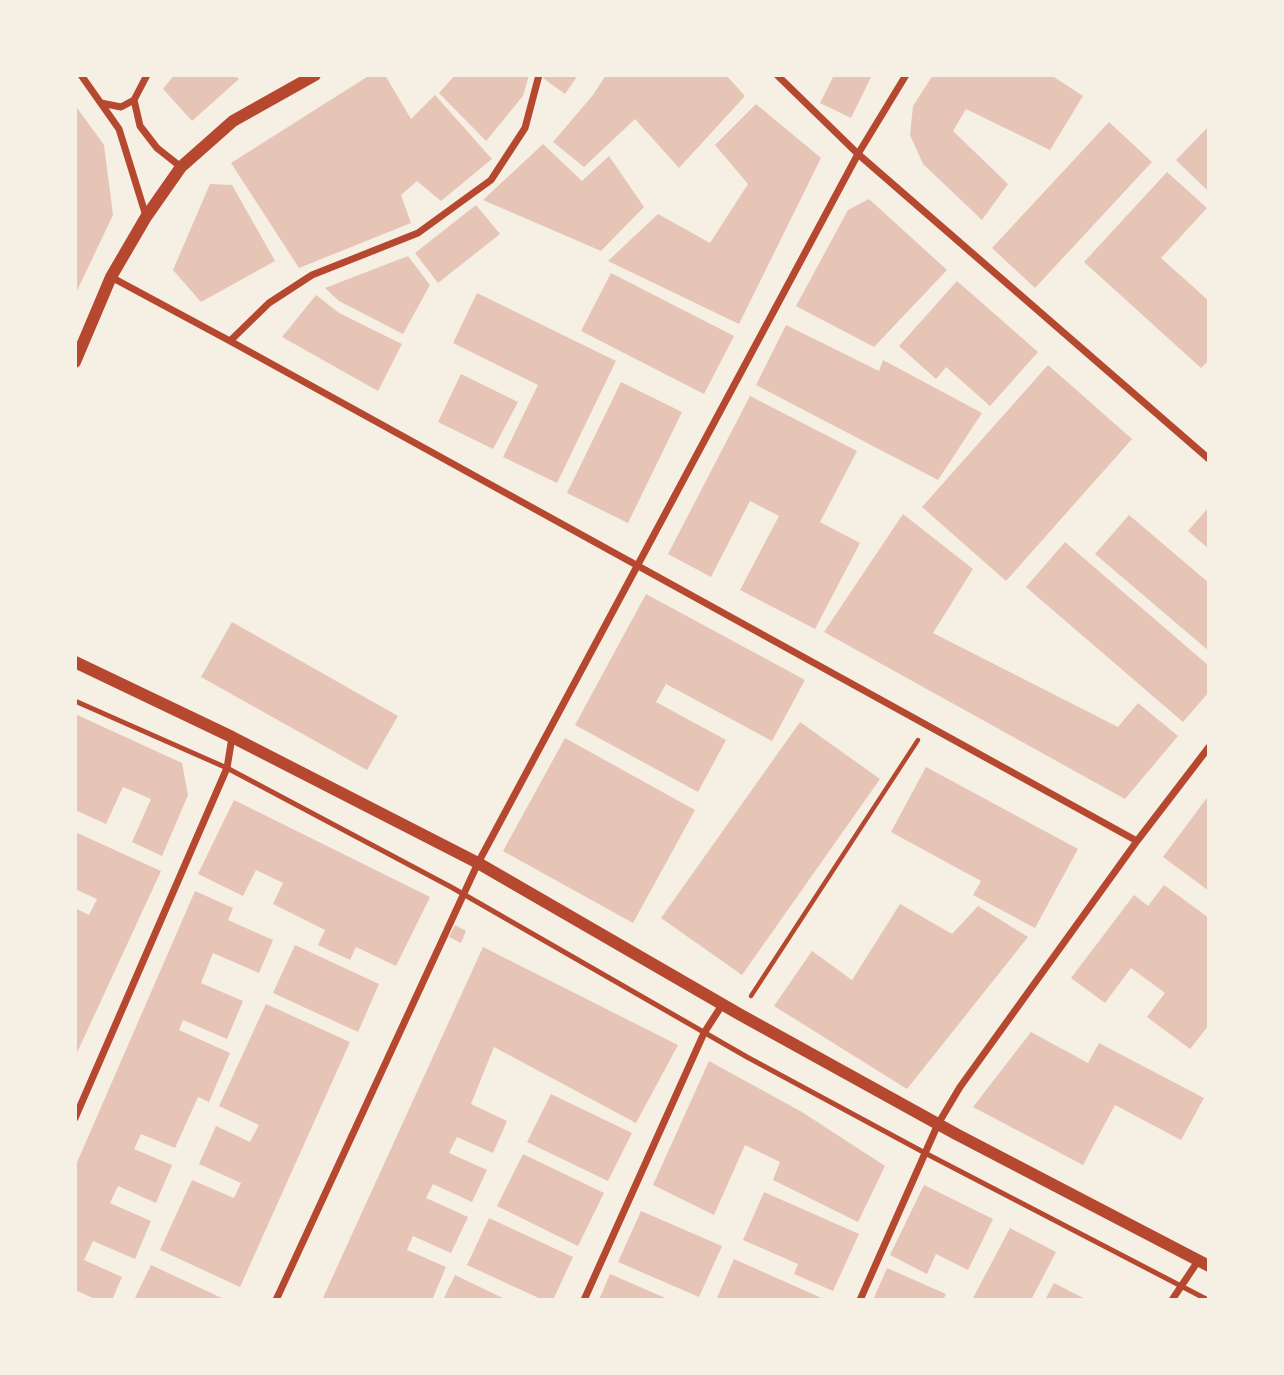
<!DOCTYPE html>
<html>
<head>
<meta charset="utf-8">
<style>
	body { margin:0 }
	#map { position:relative; width:1284px; height:1375px; overflow:hidden; background:#f6efe4; font-family:"Archivo Narrow",sans-serif }
	canvas { display:block }
	.frame { position:absolute; inset:0; border:77px solid #f6efe4; pointer-events:none }
</style>
</head>
<body>
<div id="map">
<canvas width="1284" height="1375"></canvas>
<div class="frame"></div>
</div>
<script>
const g = document.querySelector('canvas').getContext('2d');
g.lineJoin = 'round';
function paint(path, color) {
  g.fillStyle = color;
  g.fill(path, 'evenodd');
}
function shape(rows) {
  const path = new Path2D();
  for (const r of rows) {
    path.moveTo(r[0], r[1]);
    for (let i = 2; i < r.length; i += 2) path.lineTo(r[i], r[i + 1]);
  }
  return path;
}
function trace(path, color, width, dash) {
  g.strokeStyle = color;
  g.lineWidth = width;
  g.lineCap = dash ? 'butt' : 'round';
  g.setLineDash(dash || []);
  g.stroke(path);
}
paint(shape([
	[174,75,234,75,239,79,192,121,163,89],
	[370,75,385,75,411,119,435,95,492,159,441,201,417,181,401,195,411,223,299,268,231,163],
	[455,75,529,75,523,96,486,141,439,93],
	[545,75,578,75,565,94,543,78],
	[606,75,726,75,745,96,679,168,635,119,584,167,553,142,593,95],
	[834,75,872,75,851,118,820,103],
	[933,75,1051,75,1083,96,1050,150,966,109,953,131,1008,184,982,220,923,164,910,135,913,106],
	[756,104,821,158,739,324,608,261,658,214,710,243,748,184,715,145],
	[75,105,104,145,113,215,75,295],
	[1109,122,1152,162,1035,288,992,248],
	[1209,126,1209,192,1176,160],
	[543,144,582,181,609,156,644,207,601,251,483,200],
	[1167,172,1207,208,1161,258,1209,301,1209,360,1201,368,1084,262],
	[210,184,232,185,275,261,201,302,173,270],
	[869,199,947,270,874,347,796,306,848,210],
	[476,205,500,234,438,283,415,253],
	[408,256,430,285,403,334,339,301,325,288],
	[611,273,734,336,704,394,581,331],
	[957,281,1038,352,990,406,946,367,936,379,899,346],
	[477,293,616,361,557,483,503,457,538,385,453,343],
	[316,295,339,313,402,344,378,391,282,337],
	[786,325,879,371,883,360,982,413,938,480,756,385],
	[1048,365,1132,439,1006,581,922,507],
	[461,374,518,402,493,449,438,422],
	[621,382,682,412,628,523,567,493],
	[750,396,857,451,820,522,860,543,815,629,740,590,779,516,750,501,711,577,668,554],
	[1209,507,1209,549,1188,531],
	[903,514,973,569,933,633,1118,727,1138,703,1178,736,1125,799,824,632],
	[1129,515,1209,583,1209,651,1095,554],
	[1065,542,1209,666,1209,692,1183,722,1026,587],
	[646,594,805,680,772,741,666,684,656,702,726,740,698,792,575,725],
	[232,622,398,716,367,770,201,677],
	[75,714,182,763,188,795,162,856,132,842,151,799,123,787,106,824,75,810],
	[800,722,880,779,742,975,661,918],
	[565,738,695,810,633,923,503,851],
	[926,767,1078,849,1035,928,973,895,981,881,891,832],
	[1209,795,1209,891,1163,857],
	[234,800,430,897,396,966,356,947,350,960,318,945,325,930,273,904,283,883,256,870,243,896,198,874],
	[75,832,161,871,75,1057,75,908,89,915,97,899,75,889],
	[1164,885,1209,918,1209,1025,1190,1049,1147,1017,1165,993,1131,968,1105,1003,1071,978,1134,895,1148,906],
	[195,891,233,908,228,920,273,940,259,973,213,953,201,983,243,1001,227,1039,183,1020,179,1030,230,1053,209,1102,198,1097,175,1148,141,1134,134,1149,172,1165,156,1203,118,1186,110,1203,151,1221,135,1259,93,1241,84,1260,122,1277,112,1300,97,1300,75,1290,75,1167],
	[900,904,952,934,978,906,1028,937,907,1089,774,1006,812,951,852,980],
	[455,925,466,931,461,943,449,937],
	[295,945,379,984,358,1032,273,993],
	[483,947,678,1045,636,1123,494,1047,471,1104,507,1121,493,1153,457,1137,449,1153,487,1170,472,1202,433,1184,426,1198,468,1217,451,1253,413,1236,407,1250,446,1267,432,1300,322,1300],
	[266,1004,350,1042,240,1287,160,1250,192,1180,234,1198,241,1183,199,1164,216,1126,250,1142,259,1125,219,1106],
	[1031,1032,1088,1063,1099,1043,1204,1098,1181,1140,1115,1105,1083,1165,973,1107],
	[709,1061,802,1112,885,1166,858,1222,773,1180,780,1162,745,1145,714,1215,653,1185],
	[551,1094,632,1133,608,1181,527,1142],
	[523,1154,604,1193,578,1246,497,1206],
	[924,1185,993,1219,968,1270,936,1254,927,1274,890,1255],
	[764,1192,859,1234,833,1291,794,1274,798,1264,743,1240],
	[641,1211,722,1246,699,1297,618,1262],
	[489,1218,573,1257,553,1300,543,1300,467,1265],
	[1010,1228,1056,1252,1031,1300,972,1300],
	[734,1259,826,1300,716,1300],
	[151,1265,226,1300,134,1300],
	[887,1268,946,1294,943,1300,873,1300],
	[610,1274,670,1300,599,1300],
	[455,1275,507,1300,443,1300],
	[1054,1283,1087,1300,1045,1300]
]), '#e6c5b7');
trace(shape([
	[751,996,918,740]
]), '#b5482f', 4.5);
trace(shape([
	[75,701,227,768,451,887,747,1057,925,1153,1208,1300]
]), '#b5482f', 5);
trace(shape([
	[81,75,119,129,146,216],
	[777,75,858,154,1209,459],
	[134,100,140,126,157,148,181,167],
	[101,103,121,107,134,100,147,75],
	[111,277,230,341,1137,841],
	[230,341,269,303,312,275,418,233,491,180,525,128,539,75],
	[75,1118,227,768,232,737],
	[276,1300,478,863,858,154,906,75],
	[584,1300,704,1033,722,1005],
	[860,1300,938,1124,960,1087,1137,841,1209,747],
	[1172,1300,1198,1261]
]), '#b5482f', 7);
trace(shape([
	[75,362,111,277,146,217,181,167,233,121,315,75],
	[75,662,232,737,478,863,739,1014,956,1134,1209,1266]
]), '#b5482f', 12);
</script>
</body>
</html>
